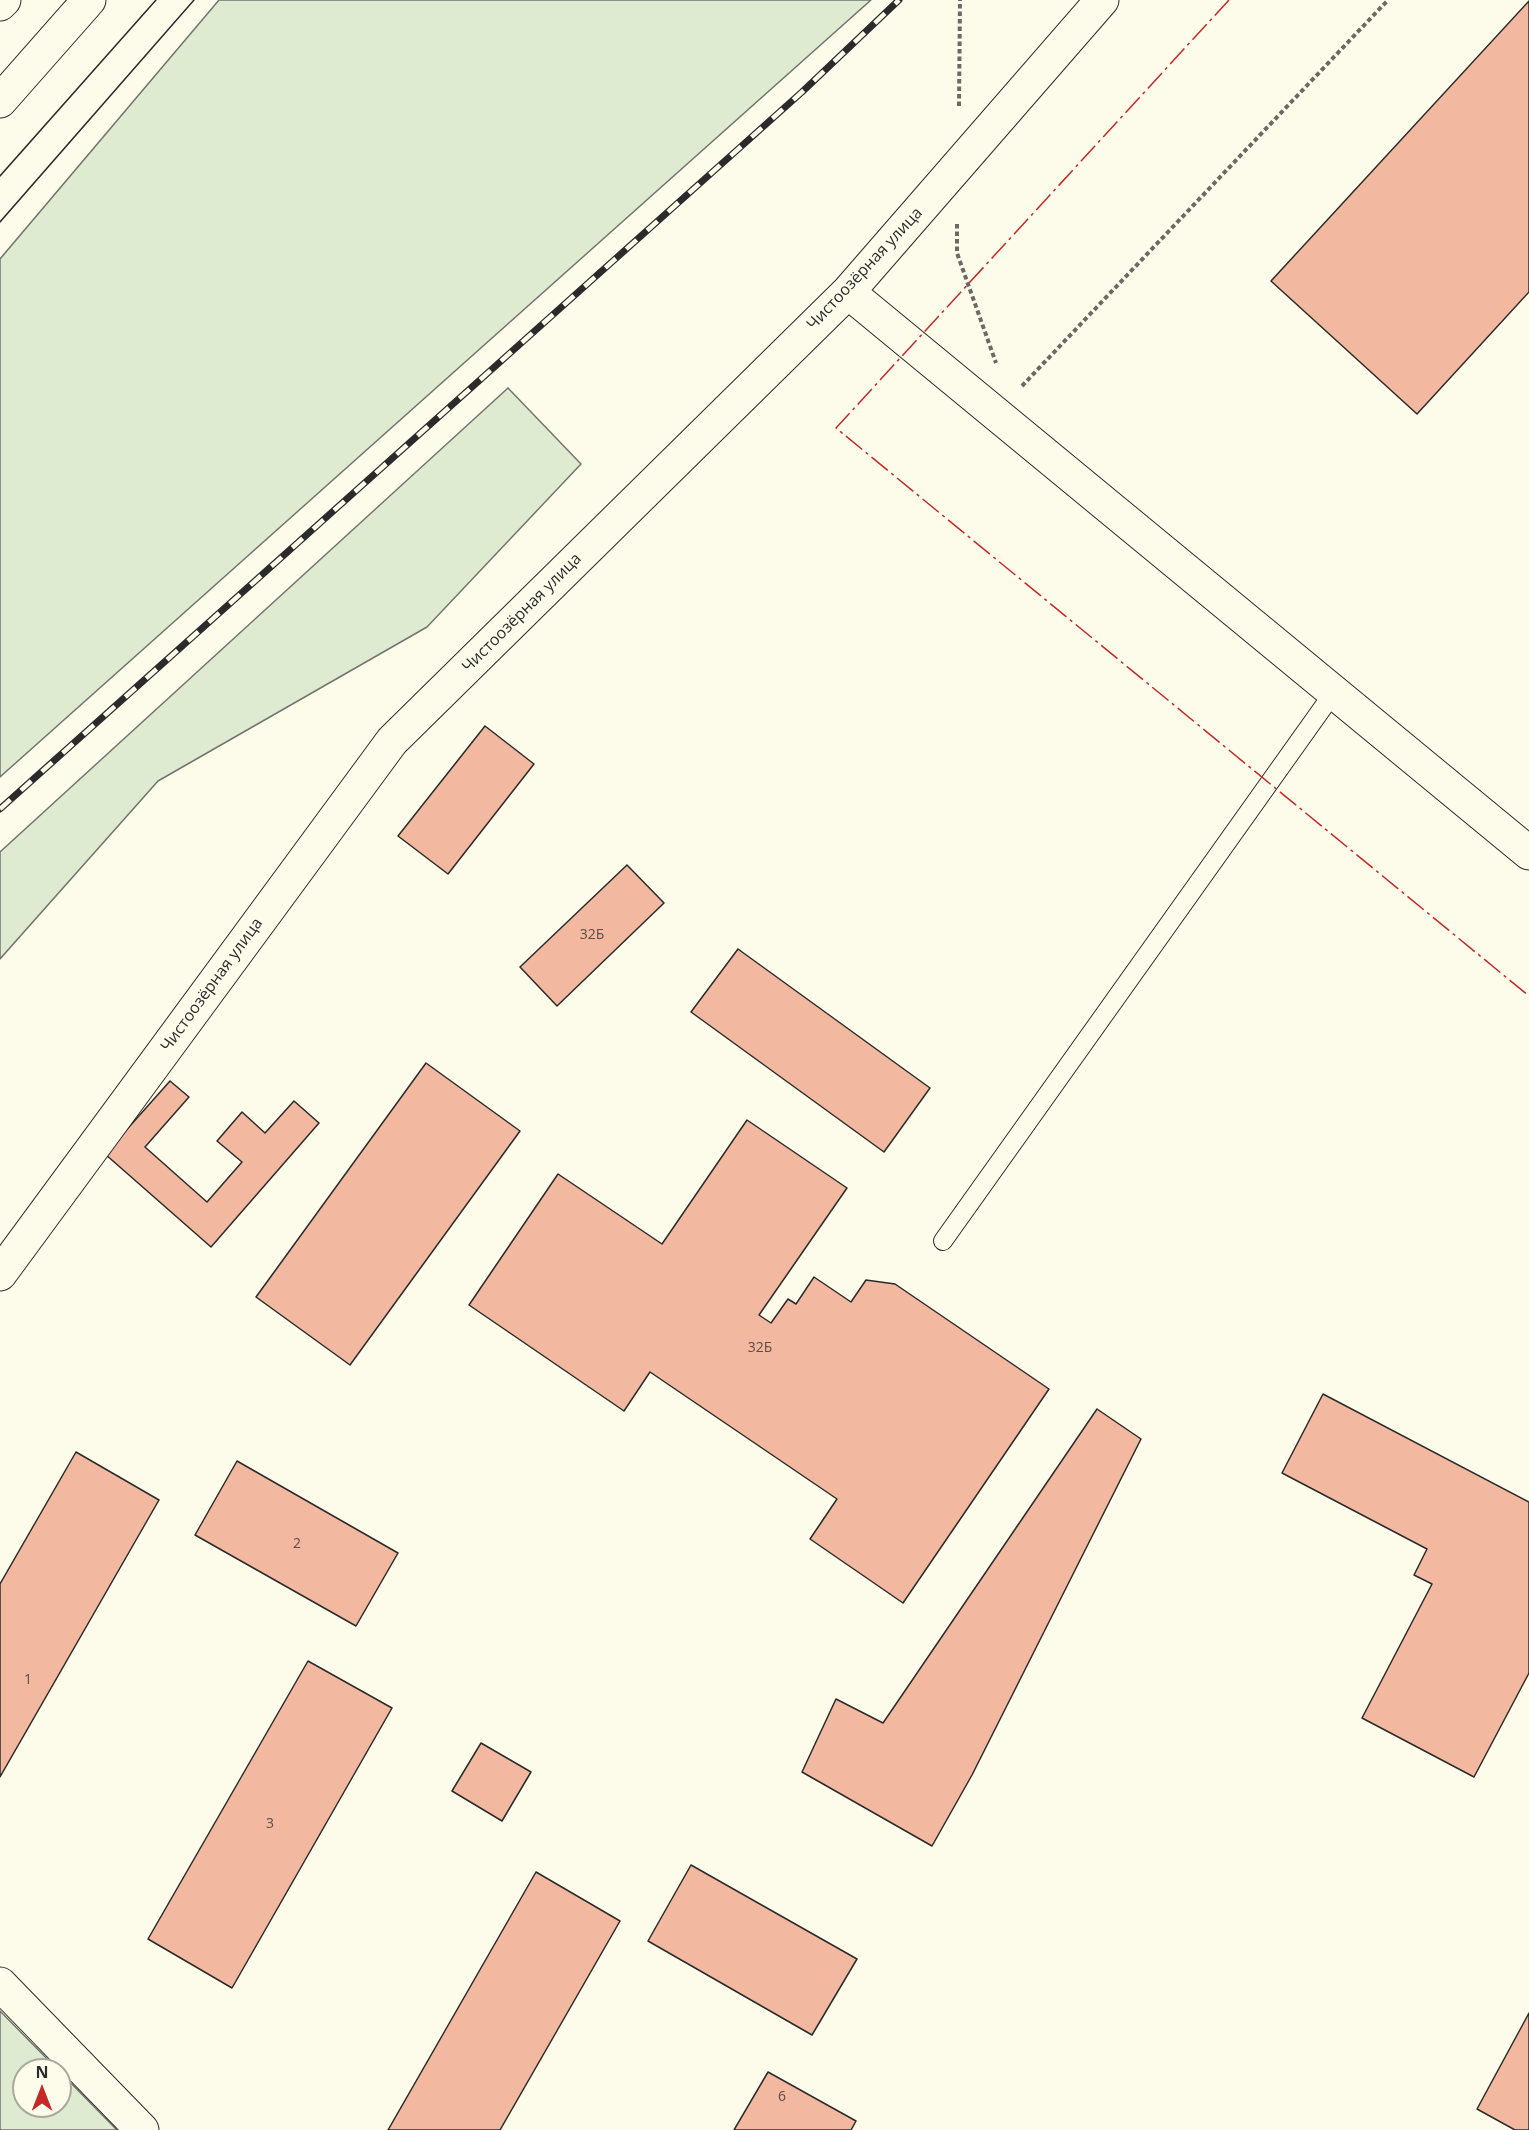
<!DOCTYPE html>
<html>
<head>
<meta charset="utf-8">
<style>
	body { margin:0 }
	#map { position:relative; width:1529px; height:2130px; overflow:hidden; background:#fdfbea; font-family:"Open Sans",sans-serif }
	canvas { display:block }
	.north { position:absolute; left:12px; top:2058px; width:60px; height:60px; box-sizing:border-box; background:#fdfbea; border:2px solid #a9a89e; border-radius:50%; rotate:0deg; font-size:16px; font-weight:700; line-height:24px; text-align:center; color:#2b2b2b }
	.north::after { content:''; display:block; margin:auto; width:21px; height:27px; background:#c62828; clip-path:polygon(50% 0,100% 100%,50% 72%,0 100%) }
</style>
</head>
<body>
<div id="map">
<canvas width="1529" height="2130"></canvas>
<div class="north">N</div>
</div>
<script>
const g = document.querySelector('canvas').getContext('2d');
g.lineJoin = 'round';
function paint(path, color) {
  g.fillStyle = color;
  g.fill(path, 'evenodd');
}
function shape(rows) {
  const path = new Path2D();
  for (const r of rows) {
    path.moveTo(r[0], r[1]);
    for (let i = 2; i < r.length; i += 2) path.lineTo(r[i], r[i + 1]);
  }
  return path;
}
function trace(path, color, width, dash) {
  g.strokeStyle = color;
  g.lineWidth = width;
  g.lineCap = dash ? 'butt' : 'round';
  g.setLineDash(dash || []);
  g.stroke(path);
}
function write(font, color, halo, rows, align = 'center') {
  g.font = font + ' "Open Sans",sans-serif';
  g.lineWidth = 4.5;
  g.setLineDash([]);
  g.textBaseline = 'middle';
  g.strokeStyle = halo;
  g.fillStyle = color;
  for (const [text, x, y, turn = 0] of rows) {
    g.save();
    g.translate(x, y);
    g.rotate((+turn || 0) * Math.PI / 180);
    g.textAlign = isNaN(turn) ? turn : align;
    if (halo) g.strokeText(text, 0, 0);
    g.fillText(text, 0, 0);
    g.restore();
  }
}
const green = shape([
	[219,0,871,0,0,777,0,259,219,0],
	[508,388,581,464,427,627,158,781,0,959,0,852,508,388],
	[0,2011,58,2070,24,2070,24,2106,60,2106,60,2072,117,2130,0,2130,0,2011]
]);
paint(green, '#deebd1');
trace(green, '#74746e', 1.5);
const building = shape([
	[1529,1,1529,292,1417,414,1271,281,1529,1],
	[485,726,534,764,448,874,398,836,485,726],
	[627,865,664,903,557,1006,520,967,627,865],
	[738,949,930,1088,884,1152,691,1012,738,949],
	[426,1063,520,1131,350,1365,256,1297,426,1063],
	[170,1081,189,1097,145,1147,207,1202,242,1162,217,1141,242,1112,265,1133,294,1101,319,1123,211,1247,105,1154,170,1081],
	[747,1120,847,1188,759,1315,771,1323,788,1299,796,1304,814,1277,851,1302,866,1280,895,1284,1049,1389,903,1603,810,1539,837,1499,650,1372,624,1411,469,1305,558,1174,662,1244,747,1120],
	[1323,1394,1529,1502,1529,1673,1474,1777,1362,1718,1432,1584,1414,1575,1427,1549,1282,1473,1323,1394],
	[1097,1409,1141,1439,972,1775,932,1846,802,1772,836,1699,883,1723,1097,1409],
	[76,1452,159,1500,0,1777,0,1584,76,1452],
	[237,1461,398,1553,356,1626,195,1535,237,1461],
	[308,1661,392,1708,232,1988,148,1939,308,1661],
	[481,1743,531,1772,502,1821,452,1791,481,1743],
	[691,1865,857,1959,812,2035,648,1941,691,1865],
	[536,1872,620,1921,500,2130,388,2130,536,1872],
	[1529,2013,1529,2130,1515,2130,1477,2109,1529,2013],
	[768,2072,856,2121,851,2130,734,2130,768,2072]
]);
paint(building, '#f2b8a0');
trace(building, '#2b2b2b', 1.5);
const service = shape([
	[943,1241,1334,692]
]);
const minor = shape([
	[848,292,1529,853],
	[0,1274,392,741,848,292,1102,0],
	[0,1984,142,2130]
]);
const primary = shape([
	[0,4,4,0],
	[0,101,89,0]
]);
trace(service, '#2b2b2b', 20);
trace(minor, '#2b2b2b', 35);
trace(primary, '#2b2b2b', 35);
trace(shape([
	[959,106,960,0],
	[957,224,957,253,996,363],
	[1022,386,1388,0]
]), '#6a6964', 4, [4.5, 3]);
trace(service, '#fdfbea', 18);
trace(minor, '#fdfbea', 33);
trace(primary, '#fdfbea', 33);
trace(shape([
	[0,176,156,0],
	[0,222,194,0]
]), '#2b2b2b', 1.5);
const rail = shape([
	[0,809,802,92,899,0]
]);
trace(rail, '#2b2b2b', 7);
trace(rail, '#fdfbea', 4.5, [14]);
trace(shape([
	[1229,0,836,428,1529,996]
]), '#c62828', 1.5, [21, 4.5, 3, 4.5]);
write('14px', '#5d4e48', null, [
	["32Б",592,935],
	["32Б",760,1348],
	["2",297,1544],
	["1",28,1680],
	["3",270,1824],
	["6",782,2097]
]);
write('16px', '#2b2b2b', '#fdfbea', [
	["Чистоозёрная улица",865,269,-47],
	["Чистоозёрная улица",522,613,-45],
	["Чистоозёрная улица",212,985,-54]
]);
</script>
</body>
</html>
